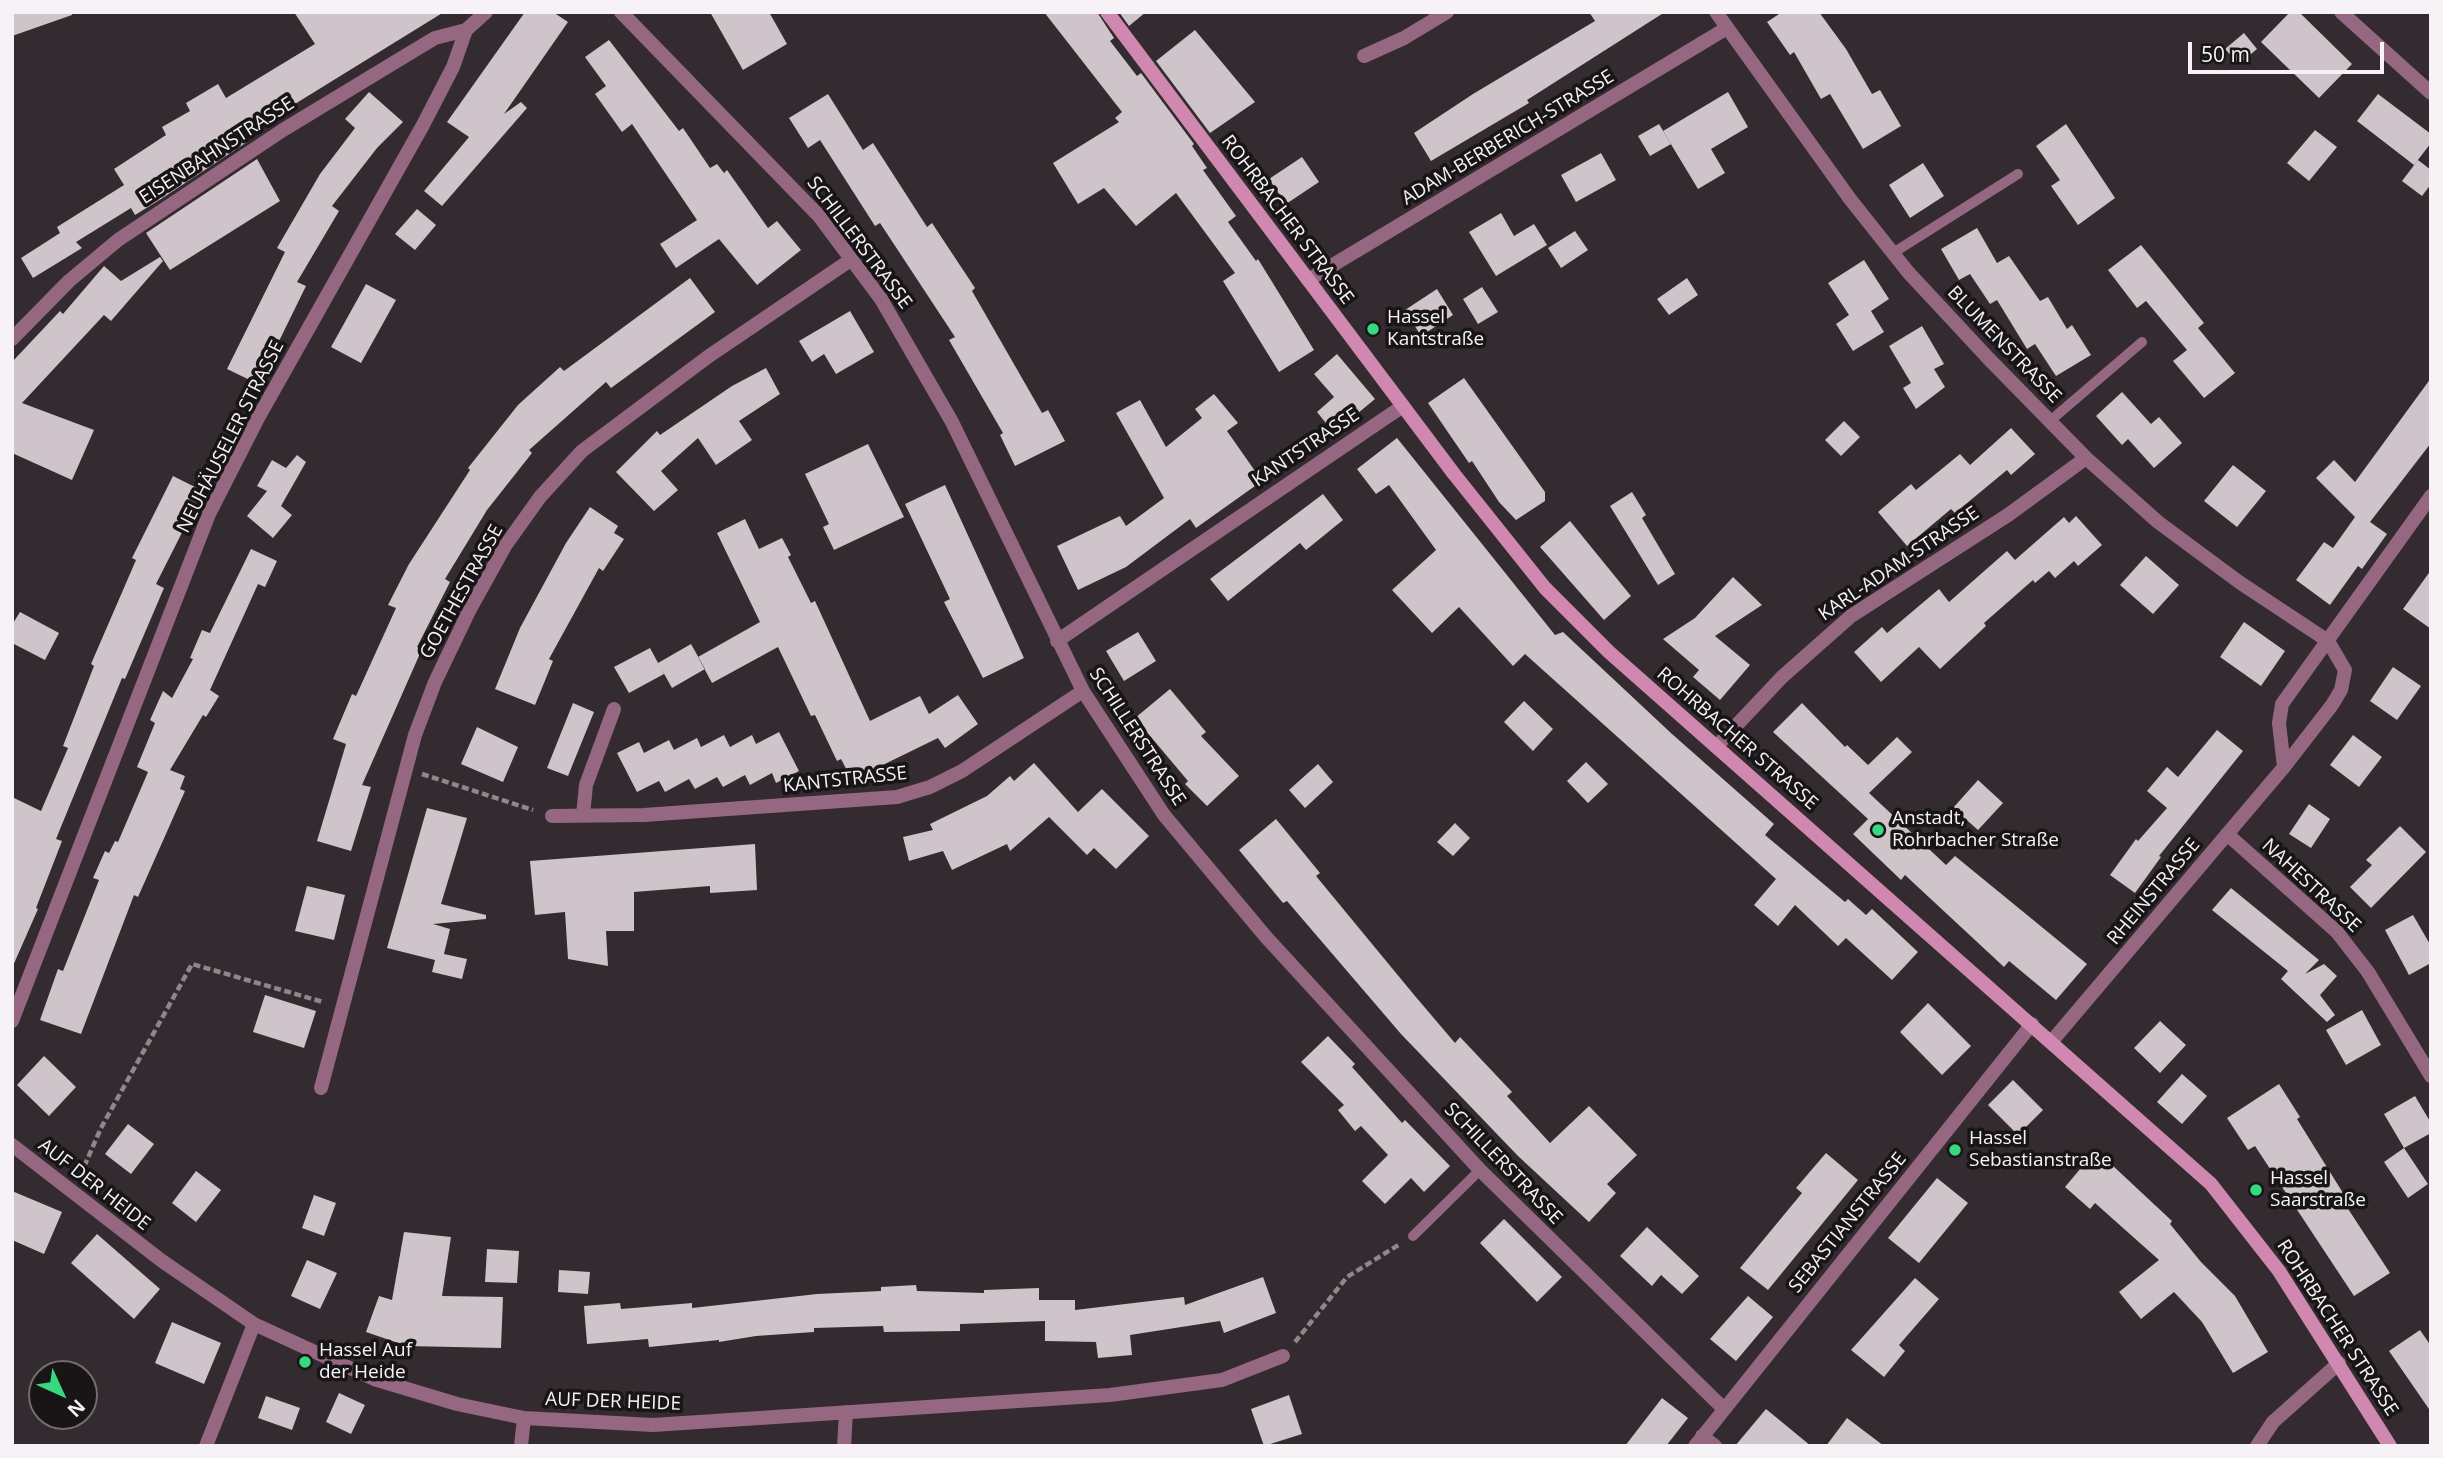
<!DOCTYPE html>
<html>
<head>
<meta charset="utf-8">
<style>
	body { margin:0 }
	#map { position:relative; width:2443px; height:1458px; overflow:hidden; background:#332b2f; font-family:"Open Sans",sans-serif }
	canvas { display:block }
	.frame { position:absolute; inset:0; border:14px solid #f7f2f5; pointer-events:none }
	.north { position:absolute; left:28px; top:1360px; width:70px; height:70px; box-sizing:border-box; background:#181517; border:2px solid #716d70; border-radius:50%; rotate:135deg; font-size:19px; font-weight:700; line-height:28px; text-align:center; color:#f7f2f5 }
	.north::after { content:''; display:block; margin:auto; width:24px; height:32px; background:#36d880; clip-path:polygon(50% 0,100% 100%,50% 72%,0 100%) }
	.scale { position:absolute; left:2188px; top:42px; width:196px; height:32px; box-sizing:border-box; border:4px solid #f7f2f5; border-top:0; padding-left:9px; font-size:21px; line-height:24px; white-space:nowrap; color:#f7f2f5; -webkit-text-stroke:5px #181517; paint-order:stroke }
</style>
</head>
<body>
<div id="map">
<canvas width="2443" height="1458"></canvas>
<div class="frame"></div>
<div class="north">N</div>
<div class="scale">50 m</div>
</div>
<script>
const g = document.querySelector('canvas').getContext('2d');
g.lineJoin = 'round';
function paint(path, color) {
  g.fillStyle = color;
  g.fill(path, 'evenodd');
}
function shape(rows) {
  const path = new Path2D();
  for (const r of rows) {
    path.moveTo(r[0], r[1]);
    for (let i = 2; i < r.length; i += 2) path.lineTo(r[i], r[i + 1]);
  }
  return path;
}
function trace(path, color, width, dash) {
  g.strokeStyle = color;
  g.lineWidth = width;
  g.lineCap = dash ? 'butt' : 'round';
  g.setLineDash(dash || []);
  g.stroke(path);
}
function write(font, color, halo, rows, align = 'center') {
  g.font = font + ' "Open Sans",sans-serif';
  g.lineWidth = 7;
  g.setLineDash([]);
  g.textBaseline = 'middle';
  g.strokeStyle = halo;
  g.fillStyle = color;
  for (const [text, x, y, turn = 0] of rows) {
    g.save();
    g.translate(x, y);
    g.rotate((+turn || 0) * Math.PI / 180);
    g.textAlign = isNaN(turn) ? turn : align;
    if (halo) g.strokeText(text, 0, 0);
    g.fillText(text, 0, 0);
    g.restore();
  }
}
paint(shape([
	[12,12,71,12,72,15,12,36],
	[294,12,444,12,243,136,247,142,161,199,135,215,131,208,76,242,82,248,33,278,21,258,60,233,57,227,124,185,114,169,166,135,162,127,190,111,186,103,218,84,226,98,315,44],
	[525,12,553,12,568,22,504,114,521,102,527,108,442,206,424,191,469,137,447,122],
	[710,12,769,12,787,44,743,70],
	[1044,12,1097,12,1114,38,1110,41,1137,76,1141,73,1194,144,1192,146,1207,168,1203,170,1236,216,1228,222,1256,261,1258,259,1314,350,1279,372,1223,281,1235,273,1176,193,1136,226,1104,188,1078,204,1053,163,1119,122,1115,118,1122,112],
	[1119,12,1146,12,1129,26],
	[1589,12,1665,12,1527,100,1529,103,1431,161,1414,133,1473,94,1595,21],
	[1782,12,1819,12,1846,49,1872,94,1880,90,1901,126,1863,149,1830,94,1821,99,1794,52,1790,55,1767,22],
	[2290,12,2299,12,2352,64,2319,98,2261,42],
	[1195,30,1255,102,1210,133,1156,61],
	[2244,33,2257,49,2239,64,2225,49],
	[609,40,679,131,683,128,710,168,717,164,724,173,727,170,768,228,777,221,801,250,757,285,719,239,676,268,660,244,697,220,632,124,622,132,595,94,606,86,585,57],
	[369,92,403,122,377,148,332,206,339,211,297,282,306,286,258,384,227,369,285,252,277,248,320,174,355,128,345,119],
	[1728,92,1748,127,1711,149,1725,173,1698,189,1663,131],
	[828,94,863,150,873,143,927,227,932,223,975,288,972,291,1042,413,1048,410,1065,441,1015,466,1000,435,1003,433,949,340,955,337,880,223,875,226,820,140,808,148,789,118],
	[2378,94,2431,134,2431,143,2414,165,2357,121],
	[1659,124,1671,144,1650,156,1638,136],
	[2066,124,2115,198,2078,225,2051,186,2060,180,2036,146],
	[2315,130,2337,147,2309,181,2287,163],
	[1601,153,1616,180,1576,202,1561,175],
	[1302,157,1319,182,1286,204,1269,179],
	[257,159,280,201,170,270,146,233],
	[2418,160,2431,170,2431,184,2422,196,2402,181],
	[1923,163,1944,196,1910,218,1889,185],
	[417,209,436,225,415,250,395,234],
	[1501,213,1514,236,1534,224,1547,245,1496,276,1469,232],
	[1977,228,1997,263,2009,256,2040,301,2048,297,2067,329,2072,325,2091,355,2056,376,2035,344,2027,349,1997,300,1990,304,1970,274,1959,280,1941,249],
	[1575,231,1588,250,1561,268,1548,248],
	[2141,245,2204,323,2198,328,2235,373,2204,398,2173,361,2187,350,2146,301,2137,308,2108,270],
	[160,257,163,261,111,321,104,315,22,403,94,430,72,480,12,453,12,362,60,311,63,314,104,266,121,281],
	[1864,260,1889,299,1871,311,1884,332,1853,351,1836,324,1849,315,1828,283],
	[690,278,715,312,611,388,606,382,529,450,532,453,487,510,445,579,450,582,417,647,422,649,362,785,371,787,351,851,317,841,346,744,333,739,352,694,356,696,396,608,388,605,409,564,470,470,468,468,518,405,560,367,564,371],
	[1687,278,1698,295,1669,315,1657,299],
	[366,284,396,300,361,363,331,347],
	[1482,287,1498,312,1478,324,1463,299],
	[1437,289,1453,315,1421,336,1405,310],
	[850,311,874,352,836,374,824,354,812,362,799,341],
	[1922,326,1944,364,1934,369,1945,387,1916,409,1903,388,1911,383,1889,346],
	[1337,354,1375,399,1334,433,1317,412,1334,397,1314,374],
	[766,368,780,394,739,421,752,440,716,465,698,438,661,471,678,490,654,511,616,472,657,431,660,435,732,386],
	[1464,378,1545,492,1545,501,1516,520,1499,502,1472,461,1469,463,1428,403],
	[2431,378,2431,443,2370,522,2387,534,2362,569,2358,566,2330,605,2296,580,2324,542,2333,548,2355,517,2316,478,2334,460,2355,482],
	[2122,392,2151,424,2159,417,2182,443,2154,468,2128,439,2122,445,2096,416],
	[1214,394,1238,423,1227,431,1262,481,1196,528,1190,519,1126,567,1078,590,1057,546,1120,516,1126,526,1164,498,1116,413,1140,400,1166,447,1202,418,1195,409],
	[1844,421,1860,437,1841,456,1825,440],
	[2011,428,2035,454,2011,475,2007,470,1955,513,1951,509,1907,546,1878,512,1911,484,1916,490,1960,454,1970,465],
	[1397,438,1555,635,1563,632,1672,734,1774,824,1765,835,1845,902,1848,899,1866,915,1872,909,1918,952,1892,980,1846,938,1838,946,1795,905,1778,926,1754,905,1776,879,1525,654,1513,666,1459,607,1432,633,1392,590,1436,550,1389,485,1376,494,1357,469],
	[868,444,904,517,834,550,823,527,829,524,805,474],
	[297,455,306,462,281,506,292,515,273,538,247,516,267,491,257,486,272,460,286,468],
	[2233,465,2266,491,2237,527,2204,501],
	[173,476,203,491,156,584,164,588,125,679,122,678,56,839,62,841,36,908,38,909,12,968,12,797,41,811,68,748,63,746,94,666,91,664,136,560,132,558],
	[945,485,1024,658,983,678,944,602,950,599,905,504],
	[1632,492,1646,515,1642,518,1675,574,1658,585,1610,506],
	[1323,494,1343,520,1306,550,1300,543,1228,601,1210,579],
	[590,507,618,526,614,533,624,539,603,571,599,568,549,659,553,661,535,705,495,689,520,628,566,543],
	[2076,516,2102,545,2078,566,2074,561,2055,578,2049,571,2035,583,2033,580,1984,623,1986,626,1940,669,1919,647,1881,682,1854,652,1882,627,1887,633,1939,589,1949,602,2007,551,2015,560,2064,517,2069,523],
	[745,519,759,549,782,538,791,555,788,557,811,603,815,601,870,721,920,696,929,714,958,695,978,724,945,748,938,738,852,780,841,759,837,761,815,715,811,716,778,647,712,683,698,657,760,622,717,533],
	[1570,521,1631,596,1604,620,1540,547],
	[251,549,277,561,265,587,258,584,210,690,219,696,206,717,203,715,170,770,185,776,180,789,185,791,138,897,134,895,81,1034,40,1020,58,969,63,971,99,880,93,878,105,851,109,853,115,841,118,842,148,772,137,767,155,723,150,720,163,691,172,698,193,659,190,658,202,630,210,633],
	[2146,556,2179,585,2153,614,2120,585],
	[2431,570,2431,629,2403,609],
	[1733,577,1762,605,1715,636,1750,665,1720,700,1693,677,1699,670,1663,639,1695,618],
	[20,612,59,633,45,660,12,643,12,625],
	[2244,622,2285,651,2261,686,2220,657],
	[1138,632,1156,661,1124,681,1106,651],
	[691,644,705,669,672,688,658,663],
	[650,648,664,674,629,693,614,667],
	[2393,667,2421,686,2397,720,2370,701],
	[1170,689,1206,732,1201,736,1239,776,1207,806,1185,784,1188,781,1135,718],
	[1524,701,1553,729,1533,751,1504,722],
	[573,703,594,712,568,776,547,768],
	[1802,703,1845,747,1847,745,1868,765,1897,737,1912,752,1869,793,1946,865,1955,856,2087,964,2056,1000,2009,961,2004,967,1905,875,1901,880,1853,834,1868,819,1773,732],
	[477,727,518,747,503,782,461,764],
	[2217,730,2243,751,2159,856,2161,857,2135,893,2110,875,2136,839,2138,841,2167,808,2147,791,2167,767,2178,777],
	[779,732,799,771,776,783,772,773,750,785,745,775,723,787,717,777,695,789,689,779,665,792,659,781,637,792,617,753,639,742,644,753,669,740,674,750,697,738,701,747,724,735,730,747,752,735,756,744],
	[2353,735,2382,757,2359,787,2330,765],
	[1586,762,1608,784,1588,803,1567,781],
	[1034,763,1078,812,1102,789,1149,836,1116,869,1094,848,1087,855,1049,817,1010,851,1007,844,952,870,943,851,909,861,903,837,933,830,930,824,987,796,1010,776,1014,781],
	[1318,764,1333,782,1305,808,1289,790],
	[1978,780,2003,803,1978,830,1953,808],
	[2309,804,2330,819,2311,848,2289,834],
	[427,808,467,818,441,904,486,915,486,919,433,924,450,929,444,954,467,959,462,979,432,972,435,960,387,948],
	[1276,819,1320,873,1316,876,1415,996,1455,1043,1460,1037,1512,1092,1507,1096,1550,1143,1589,1106,1637,1155,1607,1184,1616,1193,1589,1222,1518,1156,1401,1034,1287,901,1283,903,1239,850],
	[1455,823,1470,838,1453,856,1437,842],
	[2400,826,2426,852,2371,908,2350,887,2372,865,2366,860],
	[755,844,757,890,710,893,710,886,634,892,634,931,606,931,608,966,568,959,565,912,535,915,530,861],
	[307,886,345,895,334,940,295,931],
	[2231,888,2319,960,2305,974,2324,964,2337,976,2320,995,2335,1015,2327,1022,2281,979,2288,971,2212,910],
	[2413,915,2431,946,2431,963,2409,975,2385,930],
	[265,995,316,1011,304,1048,253,1032],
	[1928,1003,1971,1046,1942,1075,1900,1032],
	[2362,1010,2381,1045,2346,1065,2326,1030],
	[2160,1021,2186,1045,2160,1073,2134,1048],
	[1328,1036,1355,1064,1352,1067,1402,1123,1405,1120,1450,1166,1424,1192,1411,1178,1385,1204,1362,1181,1388,1155,1361,1126,1355,1131,1338,1110,1344,1105,1301,1062],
	[44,1056,76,1087,49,1116,17,1085],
	[2182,1074,2207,1096,2182,1124,2157,1102],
	[2013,1080,2043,1110,2018,1135,1988,1105],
	[2279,1084,2300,1117,2297,1119,2343,1193,2339,1195,2390,1273,2354,1296,2255,1146,2248,1150,2227,1118],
	[2415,1096,2431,1123,2431,1133,2404,1148,2384,1114],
	[128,1124,154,1144,131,1174,105,1154],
	[2404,1148,2428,1184,2408,1198,2384,1162],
	[2096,1150,2172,1221,2170,1224,2201,1262,2235,1296,2268,1352,2233,1373,2202,1322,2174,1292,2141,1319,2119,1292,2159,1260,2095,1203,2090,1209,2065,1187],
	[1826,1153,1858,1180,1768,1290,1740,1268,1802,1193,1796,1188],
	[196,1171,221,1190,196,1222,172,1203],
	[1937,1178,1968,1203,1919,1263,1888,1238],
	[12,1191,62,1212,44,1254,12,1240],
	[314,1195,336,1203,324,1236,302,1228],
	[1504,1219,1562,1277,1537,1302,1480,1243],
	[1647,1227,1699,1276,1682,1294,1661,1275,1652,1286,1620,1256],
	[404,1232,451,1237,442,1296,503,1297,501,1348,407,1346,366,1332,379,1296,392,1300],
	[97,1234,160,1289,134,1319,71,1263],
	[487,1249,519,1251,517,1283,485,1282],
	[307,1260,337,1273,320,1309,291,1296],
	[559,1270,590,1272,588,1294,558,1292],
	[1263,1277,1276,1313,1224,1333,1220,1321,1130,1335,1132,1355,1098,1358,1096,1342,1045,1341,1045,1321,960,1324,960,1331,884,1332,883,1326,814,1328,814,1332,756,1336,719,1342,719,1340,649,1347,648,1339,587,1344,584,1306,620,1303,621,1309,692,1303,692,1308,817,1294,881,1291,881,1287,916,1285,917,1291,984,1293,984,1290,1039,1288,1039,1300,1075,1300,1075,1310,1184,1297,1185,1305],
	[1915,1278,1939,1299,1899,1345,1905,1351,1884,1377,1851,1350],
	[1748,1296,1773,1317,1736,1361,1710,1339],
	[172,1322,221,1343,204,1384,155,1363],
	[2420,1330,2431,1346,2431,1412,2389,1351],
	[339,1393,365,1405,351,1434,326,1422],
	[1289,1395,1302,1434,1264,1446,1251,1409],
	[266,1396,300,1408,292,1430,258,1418],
	[1662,1398,1688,1418,1666,1446,1625,1446],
	[1766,1409,1811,1446,1735,1446],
	[1847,1418,1884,1446,1826,1446]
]), '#cec4c9');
trace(shape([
	[422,774,533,810],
	[80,1176,101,1128,192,964,323,1002],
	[1295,1342,1347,1277,1400,1244]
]), '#8e878b', 4.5, [7, 3.5]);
trace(shape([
	[1893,253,2018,174],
	[2050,421,2142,342],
	[1413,1236,1480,1170]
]), '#966781', 10);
trace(shape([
	[621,12,819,216,881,299,952,422,1083,691,1164,815,1266,937,1480,1170,1724,1409],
	[1716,12,1850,199,1908,272,1988,358,2086,458,2158,522,2239,582,2328,641,2345,670,2341,690,2332,705,2284,767,2052,1041],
	[2341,12,2431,93],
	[1364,56,1404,38,1447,12],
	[1308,280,1727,28],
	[12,339,69,281,118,240,283,130,410,53,435,38,466,30],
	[1057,641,1403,406],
	[1716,747,1782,677,1851,616,2008,515,2086,458],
	[2284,767,2279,723,2282,704,2431,496],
	[583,815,586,785,614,709],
	[552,816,644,815,897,797,930,787,962,771,1083,691],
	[2227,834,2337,932,2368,972,2431,1076],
	[12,1021,209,514,258,418,423,125,453,67,466,30,486,12],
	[321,1088,415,735,435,682,470,609,505,546,540,497,582,451,709,356,852,259],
	[12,1145,162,1261,254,1324,374,1379,457,1404,524,1418,653,1425,1110,1395,1222,1380,1283,1356],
	[1702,1436,1715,1446],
	[206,1446,254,1324],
	[521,1446,524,1418],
	[844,1446,846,1412],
	[1695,1446,2032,1024],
	[2257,1446,2273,1422,2339,1363]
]), '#966781', 14);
trace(shape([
	[1107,12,1454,474,1545,588,1609,652,2211,1184,2279,1271,2390,1446]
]), '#d087b0', 14);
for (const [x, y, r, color] of [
	[1373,329,7,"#36d880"],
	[1878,830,7,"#36d880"],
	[1955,1150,7,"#36d880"],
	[2256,1190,7,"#36d880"],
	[305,1362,7,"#36d880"]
]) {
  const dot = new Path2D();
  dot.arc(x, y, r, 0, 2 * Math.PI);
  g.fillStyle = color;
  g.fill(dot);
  trace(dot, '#181517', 2.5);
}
write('19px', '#f7f2f5', '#181517', [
	["ADAM-BERBERICH-STRASSE",1508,138,-31],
	["EISENBAHNSTRASSE",217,151,-33],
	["ROHRBACHER STRASSE",1287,220,53],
	["SCHILLERSTRASSE",859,243,53],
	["BLUMENSTRASSE",2004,345,46],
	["NEUHÄUSELER STRASSE",231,437,-63],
	["KANTSTRASSE",1306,448,-34],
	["KARL-ADAM-STRASSE",1899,564,-34],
	["GOETHESTRASSE",462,592,-61],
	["SCHILLERSTRASSE",1137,737,57],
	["ROHRBACHER STRASSE",1737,739,41],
	["KANTSTRASSE",845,780,-6],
	["NAHESTRASSE",2311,886,43],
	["RHEINSTRASSE",2154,892,-50],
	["SCHILLERSTRASSE",1503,1164,46],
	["AUF DER HEIDE",94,1185,38],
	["SEBASTIANSTRASSE",1848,1223,-51],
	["ROHRBACHER STRASSE",2337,1328,57],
	["AUF DER HEIDE",613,1402,2]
]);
write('19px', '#f7f2f5', '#181517', [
	["Hassel",1387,318],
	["Kantstraße",1387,340],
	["Anstadt,",1892,819],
	["Rohrbacher Straße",1892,841],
	["Hassel",1969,1139],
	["Sebastianstraße",1969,1161],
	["Hassel",2270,1179],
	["Saarstraße",2270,1201],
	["Hassel Auf",319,1351],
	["der Heide",319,1373]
], 'left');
</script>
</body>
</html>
